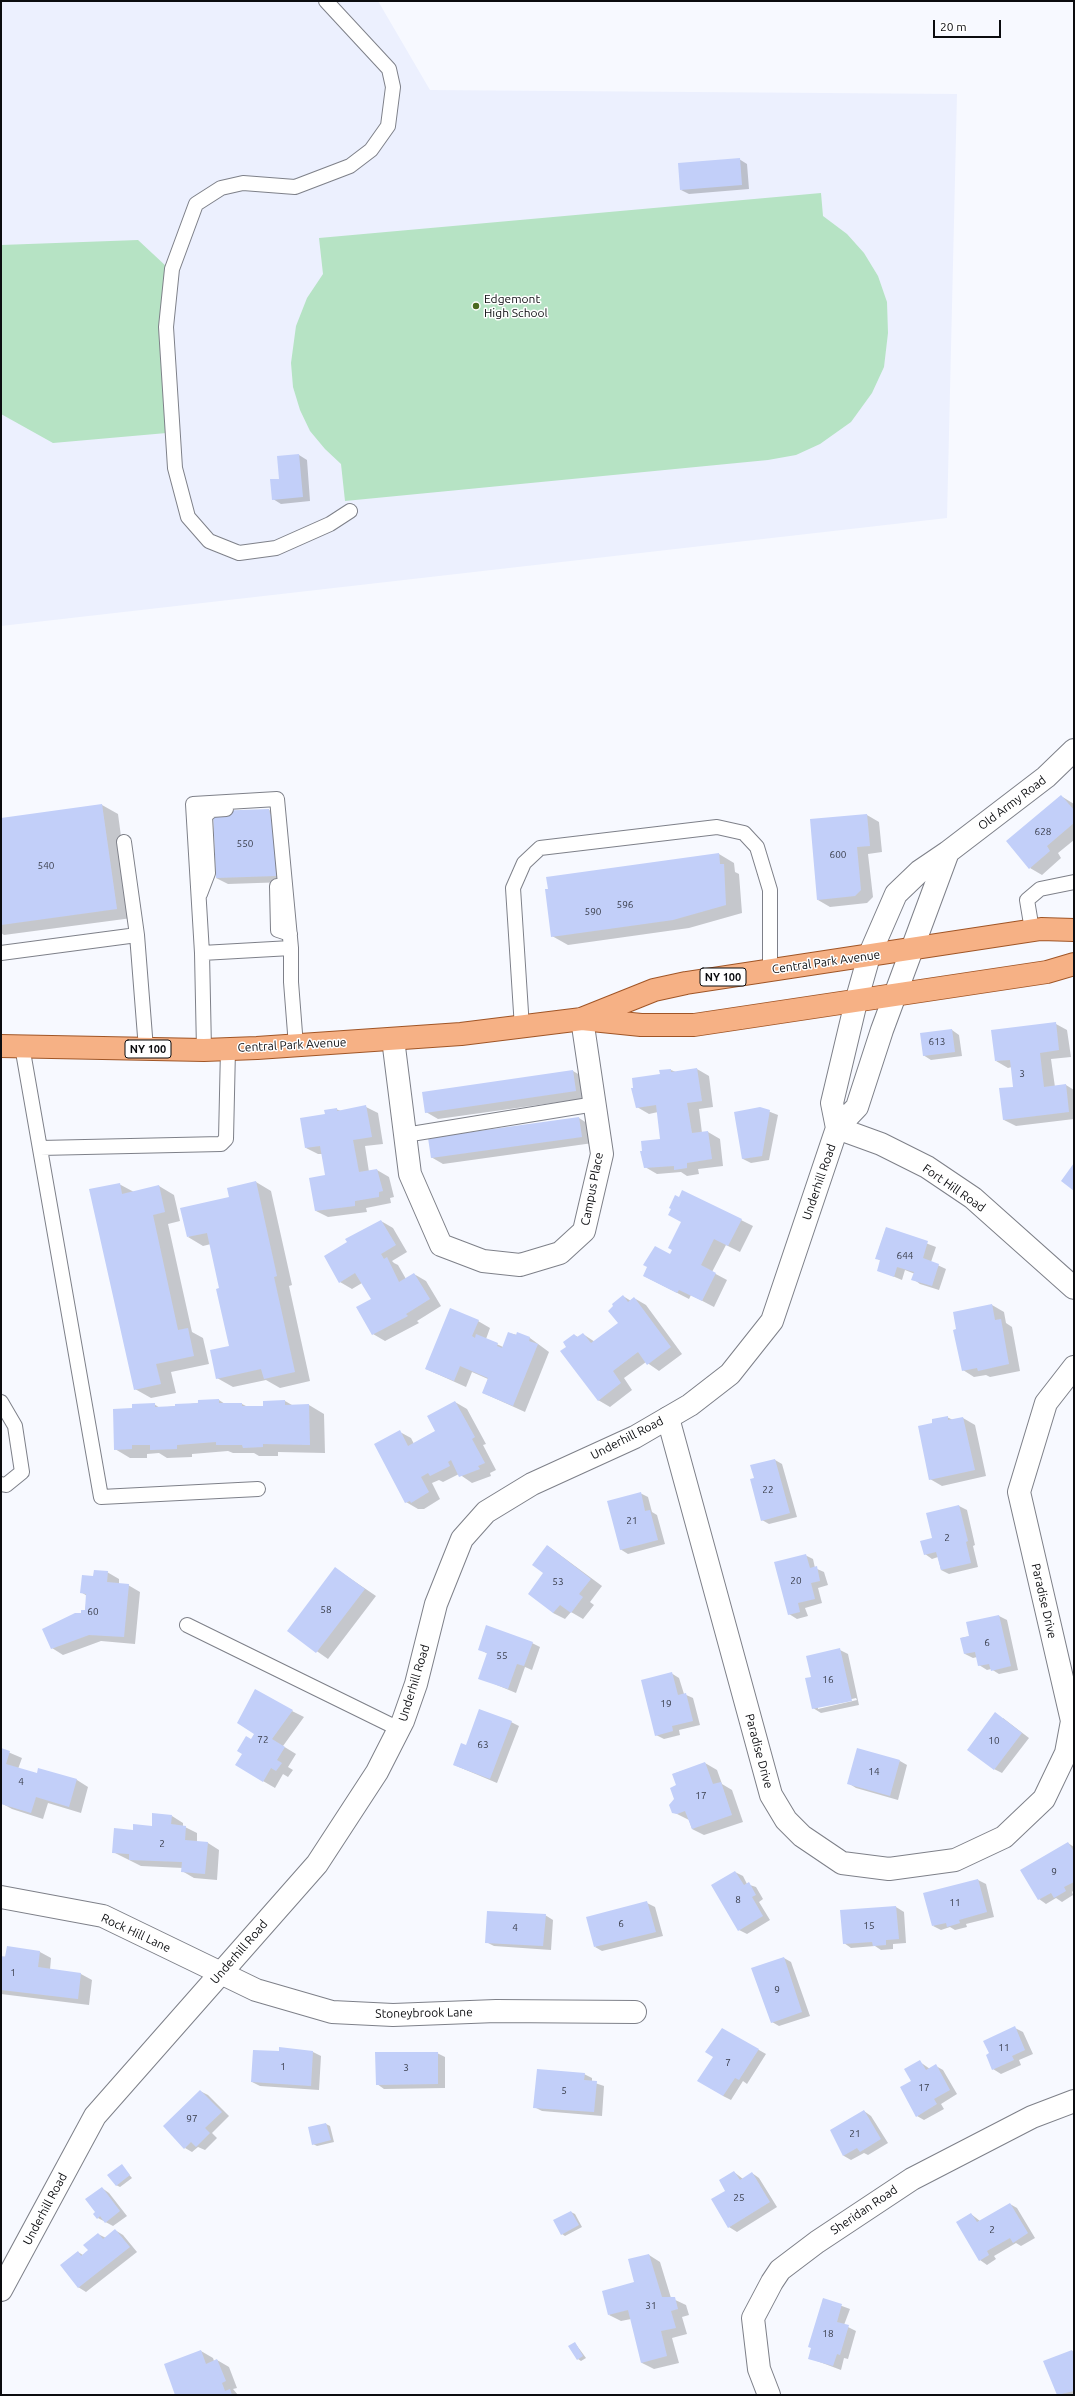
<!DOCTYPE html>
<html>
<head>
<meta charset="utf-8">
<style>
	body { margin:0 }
	#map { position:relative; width:1075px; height:2396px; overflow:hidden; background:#f7f9ff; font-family:Ubuntu,sans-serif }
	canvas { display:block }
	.frame { position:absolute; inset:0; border:2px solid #0b0c0f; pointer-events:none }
	.scale { position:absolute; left:933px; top:20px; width:68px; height:18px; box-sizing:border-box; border:2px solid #0b0c0f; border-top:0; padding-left:5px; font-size:12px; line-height:14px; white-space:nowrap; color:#0b0c0f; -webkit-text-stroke:3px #fff; paint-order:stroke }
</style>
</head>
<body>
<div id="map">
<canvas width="1075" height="2396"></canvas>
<div class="frame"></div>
<div class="scale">20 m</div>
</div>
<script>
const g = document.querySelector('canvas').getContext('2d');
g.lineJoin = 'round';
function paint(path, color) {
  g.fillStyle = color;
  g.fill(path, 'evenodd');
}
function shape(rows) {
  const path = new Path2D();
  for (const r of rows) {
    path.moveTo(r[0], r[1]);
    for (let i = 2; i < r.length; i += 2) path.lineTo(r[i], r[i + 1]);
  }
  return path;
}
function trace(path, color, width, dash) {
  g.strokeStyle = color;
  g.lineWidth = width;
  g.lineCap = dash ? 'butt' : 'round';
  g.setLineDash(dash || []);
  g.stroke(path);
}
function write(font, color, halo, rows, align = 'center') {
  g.font = font + ' Ubuntu,sans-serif';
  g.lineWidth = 3;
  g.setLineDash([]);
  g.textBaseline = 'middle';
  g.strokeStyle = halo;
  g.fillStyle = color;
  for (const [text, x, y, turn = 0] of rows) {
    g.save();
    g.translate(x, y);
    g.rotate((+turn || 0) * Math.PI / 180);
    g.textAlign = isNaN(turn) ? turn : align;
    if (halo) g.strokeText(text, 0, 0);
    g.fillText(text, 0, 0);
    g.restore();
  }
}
paint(shape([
	[1,1,378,1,430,90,957,94,947,518,1,626]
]), '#ecf0fe');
paint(shape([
	[821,193,823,216,847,234,864,253,878,276,887,302,888,333,884,367,872,393,851,422,820,444,796,455,768,460,345,501,341,464,325,449,310,431,300,410,293,387,291,363,296,326,307,298,323,274,319,238],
	[138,240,167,267,178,432,53,443,1,414,1,245]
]), '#b6e3c4');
paint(shape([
	[739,159,747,164,749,189,689,194,681,190],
	[299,455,307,460,310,501,281,504,273,499,280,480,278,457],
	[1061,796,1074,804,1074,840,1058,853,1061,858,1042,875,1030,868],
	[102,805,118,814,132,918,4,935,1,933,1,819],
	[269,810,281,816,287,882,228,884,216,878],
	[867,815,879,822,882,852,868,854,873,897,867,903,830,907,818,900],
	[719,854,734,863,735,872,739,874,742,913,689,928,568,945,552,936],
	[1056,1024,1067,1030,1071,1057,1051,1059,1055,1087,1066,1085,1074,1090,1074,1119,1016,1126,1004,1120,1015,1087,1012,1067,1008,1068,996,1061],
	[952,1030,959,1035,962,1056,931,1060,923,1055],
	[697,1069,709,1076,713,1107,699,1109,702,1133,708,1132,720,1139,723,1166,698,1169,699,1174,687,1176,681,1172,657,1174,645,1167,662,1139,658,1112,649,1114,637,1107,661,1075,671,1070,676,1072],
	[573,1071,585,1078,588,1098,438,1119,426,1112],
	[366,1107,378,1113,383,1144,365,1146,369,1172,377,1170,389,1177,394,1197,390,1198,391,1203,366,1208,367,1212,328,1217,316,1211,326,1176,322,1154,318,1154,306,1148,326,1115,336,1109,341,1111],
	[760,1108,778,1115,769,1160,751,1163,743,1159,736,1113],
	[579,1118,590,1125,593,1143,443,1164,431,1157],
	[256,1182,271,1191,292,1285,289,1286,310,1381,280,1388,266,1380,233,1387,217,1378,230,1347,221,1289,211,1244,203,1246,188,1237],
	[119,1184,134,1192,159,1186,174,1195,180,1221,168,1224,192,1332,203,1338,209,1364,171,1372,176,1393,151,1398,135,1389],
	[741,1220,753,1226,740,1252,726,1245,712,1272,727,1280,714,1307,691,1295,689,1299,644,1276,670,1255],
	[381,1221,393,1228,407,1252,392,1261,394,1263,398,1265,406,1279,414,1274,426,1281,441,1306,417,1321,419,1323,385,1341,373,1334,372,1299,362,1283,352,1289,340,1282,325,1257],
	[886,1228,936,1247,931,1262,946,1269,939,1290,920,1284,913,1279,915,1274,905,1270,902,1280,878,1270,881,1261,876,1258],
	[623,1296,631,1301,634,1298,646,1305,682,1354,659,1371,646,1362,624,1378,632,1390,610,1407,598,1400,568,1347,574,1335,578,1337,583,1334,595,1342,619,1324],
	[992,1305,1004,1312,1006,1323,1012,1327,1020,1371,990,1377,986,1375,974,1377,963,1370],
	[478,1321,490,1328,486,1339,503,1347,509,1333,530,1338,549,1352,525,1412,483,1393,488,1379,472,1372,466,1387,426,1369],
	[219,1400,225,1404,242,1404,248,1407,264,1407,285,1401,292,1405,309,1405,324,1414,325,1453,278,1452,278,1456,259,1456,254,1453,233,1453,228,1451,192,1454,192,1457,167,1458,159,1453,147,1454,147,1458,130,1458,115,1449,133,1409,154,1404,160,1408],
	[455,1402,467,1409,486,1444,483,1445,496,1470,490,1473,491,1476,472,1483,459,1474,443,1482,439,1480,432,1483,440,1499,424,1509,418,1509,406,1502,400,1432,411,1438,414,1444,437,1432],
	[947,1417,953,1420,963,1418,975,1425,986,1476,942,1486,930,1479,934,1424],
	[775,1460,782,1464,797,1517,769,1524,762,1520,755,1479],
	[640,1493,648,1497,652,1512,657,1515,665,1544,628,1554,620,1549],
	[959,1506,967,1510,975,1545,973,1546,978,1567,949,1574,941,1570,938,1557,932,1559,925,1554,933,1539],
	[548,1546,602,1586,590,1602,594,1605,583,1619,571,1612,565,1619,553,1613,545,1573],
	[805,1555,813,1559,815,1568,824,1572,828,1585,818,1588,822,1603,805,1608,808,1616,797,1619,789,1614],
	[335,1568,376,1596,328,1659,288,1631],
	[107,1572,119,1579,119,1584,128,1585,140,1592,135,1644,101,1641,63,1655,52,1648,85,1611,87,1596,81,1592,94,1578],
	[999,1616,1007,1620,1018,1670,999,1674,991,1669,987,1670,979,1665,977,1657,973,1658,965,1654,961,1638,970,1636],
	[532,1643,540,1647,532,1670,525,1667,516,1693,480,1678,488,1654,479,1649],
	[840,1650,848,1654,859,1705,821,1713,813,1708,812,1678],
	[856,1698,857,1700,818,1709,818,1707],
	[671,1673,679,1678,684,1694,693,1698,700,1725,679,1730,680,1735,664,1739,656,1735],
	[292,1711,304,1717,283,1746,296,1754,288,1767,293,1770,288,1777,283,1774,275,1788,263,1781,251,1741],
	[1003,1718,1029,1738,1002,1773,994,1769],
	[511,1722,519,1726,497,1783,454,1765,467,1747],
	[1,1749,22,1758,18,1769,37,1775,77,1780,88,1787,81,1813,48,1803,43,1819,12,1809,1,1803],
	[900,1761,907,1765,898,1800,856,1788,848,1783],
	[705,1763,717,1770,722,1784,732,1790,743,1822,704,1835,692,1829,689,1820,673,1812,677,1786,673,1774],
	[172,1816,183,1823,183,1826,197,1833,197,1842,208,1843,219,1850,217,1880,194,1878,182,1871,183,1868,141,1866,113,1852,134,1831,153,1827],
	[1068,1843,1074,1847,1074,1890,1072,1892,1073,1895,1062,1902,1056,1898,1046,1904,1039,1899],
	[735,1872,743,1876,747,1884,756,1887,763,1899,759,1902,770,1920,747,1934,739,1930],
	[978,1880,986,1884,994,1917,966,1924,967,1927,955,1930,950,1927,941,1930,933,1926],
	[647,1903,655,1907,663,1936,602,1951,595,1947],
	[896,1907,904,1912,906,1943,893,1944,893,1949,881,1950,875,1946,851,1948,844,1943,841,1911],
	[545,1915,553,1920,551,1950,494,1946,486,1942],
	[40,1952,51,1958,50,1970,81,1974,92,1980,89,2005,1,1994,1,1957],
	[784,1958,791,1962,810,2016,779,2026,772,2022],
	[1015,2028,1023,2032,1033,2054,1019,2060,1021,2065,1001,2074,993,2069],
	[722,2029,766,2054,747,2084,743,2081,731,2100,723,2096,714,2056],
	[280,2048,313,2052,321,2056,319,2090,260,2086,252,2082,280,2052],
	[437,2053,445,2057,445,2088,384,2089,377,2084],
	[920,2062,930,2069,936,2066,943,2070,957,2094,941,2104,944,2109,924,2120,917,2116,912,2082],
	[584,2074,592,2078,592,2082,604,2086,602,2116,542,2111,534,2107],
	[200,2091,208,2095,229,2116,212,2133,217,2138,205,2150,198,2147,192,2152,185,2148],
	[864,2111,871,2116,888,2143,868,2155,864,2153,851,2160,844,2156,832,2131],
	[326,2124,330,2126,334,2142,317,2146,313,2144],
	[122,2166,132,2178,120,2187,116,2185],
	[734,2172,743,2179,752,2173,759,2178,777,2207,737,2232,729,2227,726,2191],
	[102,2188,109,2193,127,2216,113,2226,98,2218],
	[1010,2204,1017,2208,1035,2238,1021,2246,1016,2243,994,2256,996,2259,987,2265,980,2260,971,2214,980,2221],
	[571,2212,575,2214,582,2227,565,2236,562,2234],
	[115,2230,123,2235,137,2252,86,2292,78,2287,78,2252,83,2255,89,2250,98,2234,106,2238],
	[649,2255,660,2262,671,2298,686,2305,689,2315,682,2317,687,2334,672,2338,679,2363,654,2369,642,2363,631,2319,621,2321,609,2315,635,2283],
	[823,2299,850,2309,844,2325,856,2331,848,2359,844,2358,841,2370,809,2358],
	[575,2343,586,2358,581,2361,578,2359],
	[201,2351,213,2358,214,2361,217,2360,229,2367,237,2388,233,2389,238,2395,176,2395],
	[1072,2351,1074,2352,1074,2395,1058,2395,1045,2362]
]), '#0003');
paint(shape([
	[740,158,742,185,680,190,678,163],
	[299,454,303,497,272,500,270,479,279,479,277,456],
	[1061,795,1074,810,1074,823,1047,846,1050,851,1029,869,1006,841],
	[102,804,117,909,1,925,1,818],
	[269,809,270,814,273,813,276,876,216,878,213,811],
	[867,814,870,846,857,847,861,890,855,896,817,900,810,819],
	[719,853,720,864,724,864,726,905,673,920,551,937,545,889,548,889,546,877],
	[1056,1022,1059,1050,1040,1053,1044,1087,1066,1084,1069,1112,1003,1120,999,1088,1013,1087,1010,1060,995,1061,991,1030],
	[952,1029,955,1052,923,1056,920,1033],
	[697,1068,702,1101,687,1103,692,1133,708,1131,712,1159,687,1163,687,1168,674,1170,674,1166,644,1168,640,1151,642,1151,641,1141,660,1139,656,1105,636,1108,631,1088,633,1088,632,1078,660,1074,659,1070,671,1069,671,1072],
	[573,1070,576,1091,425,1113,422,1092],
	[366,1105,372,1137,353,1140,359,1172,377,1169,383,1191,379,1192,379,1197,355,1201,355,1206,315,1211,309,1178,325,1175,320,1146,305,1148,300,1118,325,1114,324,1110,337,1108,337,1111],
	[760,1107,770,1110,762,1156,742,1159,734,1112],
	[579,1117,582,1137,431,1158,428,1138],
	[1074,1163,1074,1191,1061,1181],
	[256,1181,277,1276,274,1277,295,1372,264,1379,261,1369,216,1379,210,1350,229,1346,216,1289,219,1288,207,1233,187,1237,180,1208,229,1197,227,1188],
	[120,1183,122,1194,159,1185,165,1212,153,1215,178,1330,188,1328,194,1356,156,1364,161,1384,134,1390,89,1189],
	[682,1190,742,1219,728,1246,714,1239,701,1265,716,1273,702,1301,679,1290,677,1293,643,1276,647,1267,643,1265,655,1246,670,1254,672,1250,668,1248,681,1222,668,1215,671,1209,669,1208,675,1195,679,1197],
	[381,1220,396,1245,381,1254,384,1259,387,1257,399,1282,414,1273,430,1299,406,1314,408,1316,372,1335,356,1307,371,1299,355,1273,339,1283,324,1256,347,1242,345,1239],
	[886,1227,928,1241,923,1258,939,1264,932,1286,911,1280,914,1272,897,1267,894,1277,877,1271,880,1260,875,1259],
	[623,1295,628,1302,634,1297,671,1347,647,1365,638,1352,613,1371,621,1383,598,1401,560,1351,566,1347,563,1342,574,1334,577,1337,583,1333,591,1343,618,1323,608,1311,613,1306,612,1304],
	[992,1304,995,1320,1001,1319,1009,1364,978,1371,977,1368,962,1371,953,1330,956,1329,953,1312],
	[450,1308,479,1320,472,1336,475,1338,476,1334,498,1343,497,1346,502,1348,508,1332,516,1335,517,1332,530,1337,529,1341,538,1344,513,1406,482,1393,488,1378,460,1366,454,1381,425,1369],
	[219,1399,219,1403,242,1403,242,1406,263,1406,263,1401,285,1400,285,1405,309,1404,310,1445,263,1444,263,1447,243,1448,242,1445,216,1445,216,1442,177,1445,177,1449,150,1450,150,1445,132,1445,132,1449,114,1450,113,1409,132,1408,132,1404,155,1403,155,1407,175,1406,175,1404,198,1403,198,1400],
	[455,1401,475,1437,472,1439,485,1463,478,1466,480,1469,459,1477,451,1460,448,1462,450,1466,430,1476,428,1473,421,1477,429,1492,411,1503,410,1501,405,1503,374,1444,400,1430,408,1446,435,1431,427,1416],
	[948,1416,948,1420,963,1417,975,1470,929,1480,918,1426,932,1423,932,1419],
	[775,1459,790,1513,761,1521,750,1479,754,1478,750,1465],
	[641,1492,645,1511,650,1510,658,1540,620,1550,607,1501],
	[959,1505,968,1541,966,1542,971,1563,941,1570,936,1552,924,1555,920,1541,932,1538,926,1513],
	[547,1545,591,1579,579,1594,583,1597,571,1613,560,1605,553,1613,528,1594,543,1573,532,1565],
	[806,1554,810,1568,817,1566,820,1581,811,1583,815,1599,798,1603,800,1612,788,1615,774,1562],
	[335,1567,365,1589,316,1653,287,1631],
	[94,1570,108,1571,107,1582,129,1584,124,1637,89,1635,51,1649,42,1629,75,1613,81,1613,81,1610,85,1610,86,1594,80,1593,82,1575,93,1576],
	[999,1615,1011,1666,991,1671,989,1664,978,1666,975,1652,964,1654,960,1638,969,1636,966,1622],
	[486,1625,533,1642,524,1666,517,1664,508,1689,478,1679,487,1653,478,1650],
	[840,1648,852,1701,812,1709,805,1678,811,1677,806,1656],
	[672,1672,678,1695,686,1693,693,1721,672,1726,673,1731,655,1736,641,1680],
	[255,1689,293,1710,272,1739,285,1747,277,1760,282,1763,276,1771,271,1768,263,1782,235,1765,242,1754,237,1751,246,1736,251,1739,254,1734,237,1723],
	[479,1709,512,1721,490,1779,453,1765,461,1743,466,1745],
	[995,1712,1022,1733,994,1770,967,1750],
	[1,1748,10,1751,6,1764,37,1773,38,1768,77,1779,69,1807,36,1797,31,1813,1,1804],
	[857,1748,900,1760,890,1796,847,1784],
	[705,1762,713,1784,721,1782,732,1815,692,1829,685,1811,677,1814,672,1813,669,1805,674,1799,670,1788,676,1785,672,1774],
	[152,1813,172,1815,171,1824,186,1826,185,1840,208,1842,205,1874,181,1872,182,1862,129,1860,129,1854,112,1853,114,1828,133,1830,133,1824,152,1826],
	[1068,1842,1074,1852,1074,1882,1064,1887,1066,1891,1054,1898,1051,1893,1038,1900,1020,1870],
	[735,1871,744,1885,749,1882,756,1895,752,1897,763,1916,738,1931,711,1885],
	[978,1879,987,1912,959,1920,960,1923,947,1927,946,1923,932,1926,923,1893],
	[647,1901,656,1932,594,1947,586,1917],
	[896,1906,899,1939,886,1940,886,1945,873,1946,872,1942,843,1944,840,1910],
	[487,1911,546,1914,543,1946,485,1943],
	[7,1946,40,1951,38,1967,81,1973,78,1999,1,1990,1,1956,5,1957],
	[784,1957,802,2012,771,2023,751,1968],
	[1015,2026,1025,2050,1012,2056,1014,2060,992,2070,986,2055,989,2053,983,2041],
	[722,2028,759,2049,739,2080,735,2078,723,2096,697,2081,713,2057,705,2052],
	[279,2047,313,2051,311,2086,251,2082,253,2050,279,2051],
	[375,2052,438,2052,438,2084,376,2085],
	[920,2060,926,2070,936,2064,950,2090,934,2099,937,2104,916,2117,900,2087,911,2081,904,2069],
	[537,2069,585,2073,584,2080,597,2081,594,2112,533,2108],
	[200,2090,222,2112,205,2128,210,2133,196,2147,191,2142,184,2149,163,2126],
	[864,2110,881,2139,860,2152,857,2148,843,2156,830,2130],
	[326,2123,331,2140,312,2145,308,2127],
	[122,2164,130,2175,116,2186,107,2175],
	[734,2171,740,2180,752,2172,770,2202,728,2228,711,2199,725,2191,719,2180],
	[102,2187,120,2211,105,2223,100,2216,97,2219,93,2214,95,2212,85,2199],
	[1010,2203,1028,2233,1013,2243,1010,2238,987,2251,989,2255,979,2261,956,2222,971,2213,977,2222],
	[571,2211,579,2225,561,2235,553,2220],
	[115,2229,130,2247,78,2288,60,2265,78,2251,81,2256,88,2250,83,2245,98,2233,103,2239],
	[649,2254,662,2297,675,2297,678,2309,671,2311,676,2328,661,2331,667,2356,641,2363,628,2310,608,2315,602,2291,634,2282,628,2259],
	[823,2298,842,2304,837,2322,849,2325,840,2355,837,2354,833,2366,808,2359,811,2348,808,2347],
	[575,2342,583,2356,577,2360,568,2346],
	[201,2350,206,2364,217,2359,226,2381,222,2383,225,2391,230,2389,232,2395,175,2395,164,2364],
	[1072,2350,1074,2355,1074,2391,1057,2395,1043,2361]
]), '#c2cff9');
const service = shape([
	[326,1,389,69,393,87,388,126,371,150,350,166,295,187,243,183,221,188,196,204,172,269,166,327,175,468,188,517,209,541,239,553,276,548,330,524,350,511],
	[124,842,137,935],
	[277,886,278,930,290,934],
	[200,894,208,873,205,816,212,810,226,809],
	[1032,930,1027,900,1040,889,1074,882],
	[1,953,137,935,146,1049],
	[202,953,291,948],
	[522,1028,513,888,524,863,540,848,717,827,744,833,757,847,770,890,770,970],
	[22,1046,101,1497,258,1489],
	[204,1050,202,953,193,804,277,799,291,948,291,982,296,1046],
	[405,1135,595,1104],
	[40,1148,221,1144,226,1139,228,1049],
	[1,1402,15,1426,22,1472,6,1485,1,1484],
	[187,1625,399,1729]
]);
const minor = shape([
	[393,1039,410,1174,441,1245,483,1261,520,1265,560,1253,584,1231,602,1154,582,1019],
	[668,1418,771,1795,786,1820,802,1836,842,1863,889,1869,955,1860,1004,1837,1044,1799,1066,1753,1072,1721,1019,1492,1046,1403,1074,1367],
	[1,1897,103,1916,256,1990,332,2012,393,2015,496,2011,635,2012],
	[769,2395,759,2369,753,2318,772,2282,780,2270,817,2242,912,2179,1032,2117,1074,2101]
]);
const tertiary = shape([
	[837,1128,832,1103,856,1002,869,956,896,894,920,871,948,852,1046,777,1074,750],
	[837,1128,881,1144,927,1167,973,1198,1074,1288],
	[1,2290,95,2116,317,1864,377,1772,403,1721,416,1684,436,1604,462,1539,486,1512,532,1484,635,1437,690,1405,730,1374,772,1321,837,1128,857,1107,882,1030,948,852]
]);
const primary = shape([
	[584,1018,654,990,686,983,1041,929,1074,930],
	[1,1046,204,1050,257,1048,461,1034,582,1019,641,1025,694,1025,1047,972,1074,964]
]);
trace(service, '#7e8089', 16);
trace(minor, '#7e8089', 24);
trace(tertiary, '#7e8089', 24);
trace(primary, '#a05526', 24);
trace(service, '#fff', 14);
trace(minor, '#fff', 22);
trace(tertiary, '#fff', 22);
trace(primary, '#f6b185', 22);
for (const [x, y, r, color] of [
	[476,306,4,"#4a691f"]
]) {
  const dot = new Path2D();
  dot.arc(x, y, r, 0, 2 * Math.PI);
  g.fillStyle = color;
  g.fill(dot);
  trace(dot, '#fff', 1.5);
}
write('10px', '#393d4a', null, [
	["628",1043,832],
	["550",245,844],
	["600",838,855],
	["540",46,866],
	["596",625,905],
	["590",593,912],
	["613",937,1042],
	["3",1022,1074],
	["644",905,1256],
	["22",768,1490],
	["21",632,1521],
	["2",947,1538],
	["20",796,1581],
	["53",558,1582],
	["58",326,1610],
	["60",93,1612],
	["6",987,1643],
	["55",502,1656],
	["16",828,1680],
	["19",666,1704],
	["72",263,1740],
	["10",994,1741],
	["63",483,1745],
	["14",874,1772],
	["4",21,1782],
	["17",701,1796],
	["2",162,1844],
	["9",1054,1872],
	["8",738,1900],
	["11",955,1903],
	["6",621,1924],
	["15",869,1926],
	["4",515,1928],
	["1",13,1973],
	["9",777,1990],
	["11",1004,2048],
	["7",728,2063],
	["1",283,2067],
	["3",406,2068],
	["17",924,2088],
	["5",564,2091],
	["97",192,2119],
	["21",855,2134],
	["25",739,2198],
	["2",992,2230],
	["31",651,2306],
	["18",828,2334]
]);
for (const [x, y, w] of [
	[723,977,46],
	[148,1049,46]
]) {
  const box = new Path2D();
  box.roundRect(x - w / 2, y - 9, w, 18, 3);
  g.fillStyle = '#fff';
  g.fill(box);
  trace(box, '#0b0c0f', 1);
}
write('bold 11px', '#0b0c0f', null, [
	["NY 100",723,977],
	["NY 100",148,1049]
]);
write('12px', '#0b0c0f', '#fff', [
	["Edgemont",484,299],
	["High School",484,313]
], 'left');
write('12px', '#0b0c0f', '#fff', [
	["Old Army Road",1012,803,-37],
	["Central Park Avenue",826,962,-8],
	["Central Park Avenue",292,1045,-3],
	["Underhill Road",819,1182,-71],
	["Fort Hill Road",954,1188,35],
	["Campus Place",592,1189,-79],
	["Underhill Road",627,1438,-27],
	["Paradise Drive",1044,1601,77],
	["Underhill Road",414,1683,-73],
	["Paradise Drive",759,1751,75],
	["Rock Hill Lane",136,1933,25],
	["Underhill Road",239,1952,-49],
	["Stoneybrook Lane",424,2013,-1],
	["Underhill Road",45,2209,-62],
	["Sheridan Road",864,2210,-34]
]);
</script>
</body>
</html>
